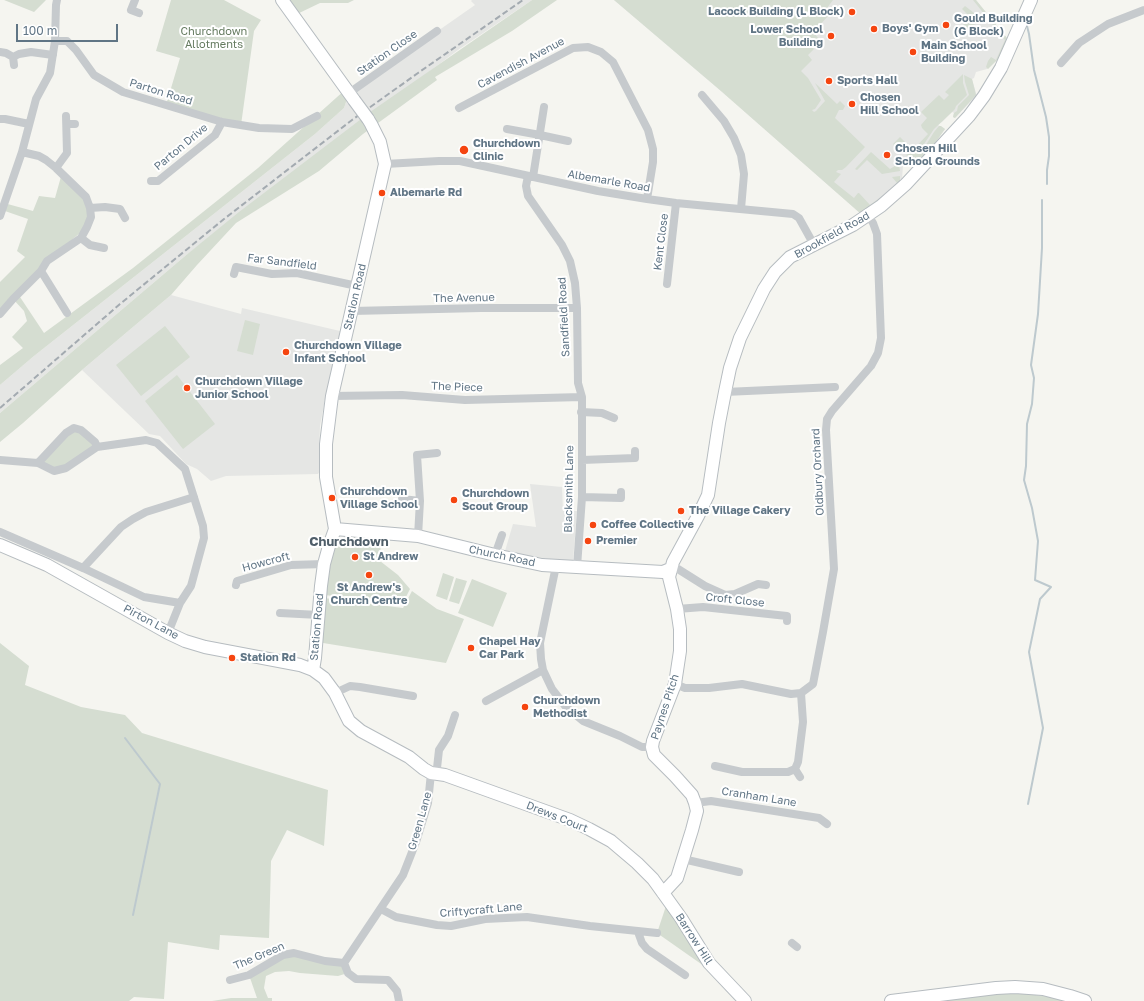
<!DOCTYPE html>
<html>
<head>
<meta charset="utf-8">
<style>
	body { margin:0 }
	#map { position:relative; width:1144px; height:1001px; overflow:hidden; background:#f5f5f0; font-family:"Golos Text",sans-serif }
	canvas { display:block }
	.scale { position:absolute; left:16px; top:24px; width:102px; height:18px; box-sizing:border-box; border:2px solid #607585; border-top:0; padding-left:5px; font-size:12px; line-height:14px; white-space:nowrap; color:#607585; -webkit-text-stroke:3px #fff; paint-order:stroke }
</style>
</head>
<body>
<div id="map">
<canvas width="1144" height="1001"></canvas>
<div class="scale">100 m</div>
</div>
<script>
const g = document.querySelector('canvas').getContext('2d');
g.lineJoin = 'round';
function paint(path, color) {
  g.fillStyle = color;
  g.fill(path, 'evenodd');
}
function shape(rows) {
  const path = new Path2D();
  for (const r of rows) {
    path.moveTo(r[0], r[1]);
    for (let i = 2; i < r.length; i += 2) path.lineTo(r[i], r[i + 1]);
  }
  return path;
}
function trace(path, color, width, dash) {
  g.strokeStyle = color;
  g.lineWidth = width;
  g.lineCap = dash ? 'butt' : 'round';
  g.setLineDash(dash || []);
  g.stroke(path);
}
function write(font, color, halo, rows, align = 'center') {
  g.font = font + ' "Golos Text",sans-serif';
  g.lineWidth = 4;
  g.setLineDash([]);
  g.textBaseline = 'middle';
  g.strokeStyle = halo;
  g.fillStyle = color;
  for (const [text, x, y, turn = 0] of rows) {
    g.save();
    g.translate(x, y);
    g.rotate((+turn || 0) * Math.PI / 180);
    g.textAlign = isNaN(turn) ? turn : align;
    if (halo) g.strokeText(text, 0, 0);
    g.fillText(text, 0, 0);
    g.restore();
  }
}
paint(shape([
	[472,0,532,0,458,50,185,256,0,413,0,385,34,356,315,134,344,108,349,93,475,5,471,1],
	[614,0,976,0,1007,38,999,58,995,62,987,69,976,72,974,78,972,79,976,93,976,96,955,118,953,117,954,113,952,112,942,122,938,125,945,129,931,148,921,157,921,159,907,161,903,165,902,179,900,179,899,183,861,214,721,91],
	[171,295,241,314,242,308,340,331,326,394,320,426,319,453,320,471,318,474,226,476,211,481,197,469,186,464,160,436,149,434,82,370],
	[530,484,562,487,563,511,577,511,573,561,571,562,536,557,505,551,513,524,536,527]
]), '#e5e6e4');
paint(shape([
	[4,0,46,0,34,12],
	[171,0,224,0,261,20,254,31,241,125,166,105,180,58,156,51],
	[282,0,354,0,348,3,320,3,293,16],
	[532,0,557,0,512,31,435,77,437,80,363,134,319,171,236,223,197,265,171,295,82,370,23,423,0,442,0,413,185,256,239,212,373,110],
	[614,0,833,0,827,8,831,13,813,32,819,39,812,47,814,49,808,55,812,60,801,71,808,78,821,100,815,109,812,110,814,112,816,111,825,101,815,83,837,104,840,101,845,106,843,110,839,110,835,118,865,147,846,167,842,170,838,170,836,172,841,174,834,182,854,198,858,193,859,193,870,205,888,192,897,183,892,177,900,176,900,182,888,194,861,214,721,91],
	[973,0,976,0,1007,38,999,58,988,69,986,67,988,61,991,57,996,60,1005,40],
	[965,6,974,13,978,19,978,23,966,29,963,25,970,17,962,9],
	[963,74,963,83,967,95,956,106,955,109,952,112,934,129,924,144,913,150,903,154,893,144,900,137,913,150,928,134,922,128,921,125,927,118,921,112,939,95,944,100,949,95,945,92],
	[964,75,972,79,976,95,955,118,953,117,954,113,957,111,958,106,969,95,965,82],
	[346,89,349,93,344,108,315,134,34,356,0,385,0,365,23,348,12,337,27,321,24,311,13,299,0,314,0,282,25,257,17,251,28,219,2,210,4,203,33,211,39,196,55,198,62,173,78,190,90,208,87,227,47,261,18,294,44,333,133,268,258,168],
	[939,126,941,126,945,129,933,146,925,155,922,157,911,158,909,158,906,155,926,145,934,132],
	[871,152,890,169,898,164,899,165,900,171,882,174,867,160,857,170,855,169],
	[245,320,260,324,253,355,237,351],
	[165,326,190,357,141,396,116,365],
	[177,375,215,424,183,449,145,401],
	[74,428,97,447,54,471,38,463],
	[352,535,381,536,380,561,398,575,410,589,402,605,325,595,334,546,339,540,343,537],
	[443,573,454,577,447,600,436,596],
	[456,578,467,581,459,604,449,601],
	[472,579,507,593,493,627,458,613],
	[412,591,437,609,464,619,446,663,317,642,324,598,403,608],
	[0,643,29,666,25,685,81,707,125,715,142,733,328,790,324,846,287,830,271,861,269,938,220,935,219,950,168,942,164,999,134,997,129,1001,0,1001],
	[668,900,704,966,657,933],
	[283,955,344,963,348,973,338,976,300,973,289,971,275,972,266,976,264,988,268,998,272,998,272,1001,212,1001,231,998,257,998,249,975],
	[1015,992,1050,997,1063,1001,937,1001,997,993]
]), '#d5ddd1');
trace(shape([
	[1026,22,1029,34,1034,70,1046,117,1049,137,1049,156,1047,170,1047,184],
	[125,738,160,784,133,915],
	[1028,804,1043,728,1029,652,1040,599,1051,587,1035,580,1038,541,1032,508,1024,480,1026,466,1027,424,1032,404,1034,378,1031,365,1038,314,1042,248,1042,200]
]), '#bdc9ce', 2);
const secondary = shape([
	[282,0,354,100],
	[335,529,418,536,495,555,542,565,663,572,670,569],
	[0,545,47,565,168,633,185,641,205,647,300,665,313,670,324,678,335,693,349,721,361,731,409,757,424,769,431,773,445,775,570,820,589,829,611,841,637,863,653,879,681,918,709,963,745,1001],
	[313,670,315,658,321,586,324,564,329,546,335,529,326,477,326,444,332,396,385,164,380,142,371,124,368,119],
	[663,893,677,878,692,830,697,811,695,803,692,795,675,776,654,755,652,747,653,741,675,684,680,651,680,629,677,609,669,577,673,562,698,516,708,495,719,423,725,392,730,368,740,338,764,289,775,272,790,257,853,225,881,206,906,184,969,116,984,96,1001,68,1031,0],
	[891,1001,996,988,1015,987,1043,989,1070,996,1085,1001]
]);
trace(secondary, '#b6bcc0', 14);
trace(shape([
	[135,0,131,10,139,13],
	[55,41,67,41,76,50,94,75,123,92,222,122,259,128,292,129,317,116],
	[0,52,6,53,13,57],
	[1061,63,1079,43,1108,24,1144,10],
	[14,65,13,57,19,54,31,52,53,55],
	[349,93,437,31],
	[702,95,724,121,734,138,741,155,744,174,741,209],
	[459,108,573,48,588,47,601,52,613,62,648,130,653,149,653,162,647,199],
	[0,119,5,119,29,124],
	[67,124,75,124],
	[507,129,540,135,568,141],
	[385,164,439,161,460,161,598,191,647,199,676,203,793,214,799,218,814,245],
	[56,168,67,153,66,116],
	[528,176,526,186,528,196,562,245,570,261,575,283,577,308,578,383,582,397,582,497,577,567],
	[533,177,544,107],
	[151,181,158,181,215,135,222,122],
	[90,208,105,207,120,209,125,218],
	[0,216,22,152,36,99,50,73,55,41,56,5,57,0],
	[81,238,90,245,104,248],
	[41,271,67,313],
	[234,274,236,267,272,274,297,273,357,286],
	[667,284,676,203],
	[352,311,481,308,577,308],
	[0,314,13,299,41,271,47,261,81,238,87,227,91,217,90,208,86,197,56,168,46,160,39,156,22,152],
	[725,392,835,387],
	[332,396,402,395,465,400,582,397],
	[581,412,602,413,614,418],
	[0,460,38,463,54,471,66,468,97,447,146,440,157,443,185,469,203,526,204,538,191,586,180,603,168,633],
	[582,460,635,458,635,451],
	[38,463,66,433,74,428,81,430,95,442,97,447],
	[582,497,621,498,621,492],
	[402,499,420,501],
	[0,532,83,568,144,597,180,603],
	[418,536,420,501,417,455,437,453],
	[495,555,502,535],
	[556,566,540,643,541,659,543,670,552,689,566,707,583,721,620,736,642,747,652,747],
	[83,568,121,527,133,519,146,512,194,497],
	[670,569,678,569,705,586,725,595,735,594,758,584,766,585],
	[236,585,237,581,291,565,324,564],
	[677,609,703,607,787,616,787,621],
	[280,613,319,615],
	[675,684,685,688,709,688,742,684,791,694,801,693,813,684,823,632,834,569,826,430,827,419,832,411,871,366,878,353,881,338,877,234,873,223,868,215],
	[335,693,350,686,360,687,413,696],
	[486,701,543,670],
	[715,766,742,772,788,772,795,769],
	[800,777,795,769,798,762,803,722,801,693],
	[695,803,711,801,819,818,827,824],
	[683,859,739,872],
	[381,909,396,917,437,925,451,926,485,919,527,917,590,926,657,933],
	[638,932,642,943,647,949,685,975],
	[792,943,797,947],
	[344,963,403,875,416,842,428,803,431,773,437,768,439,750,448,736,455,715],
	[344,963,348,973,356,979,388,980,397,991,399,1001],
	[230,980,249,975,283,955,294,953,325,961,344,963]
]), '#c6cacd', 8);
trace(secondary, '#fff', 12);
trace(shape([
	[0,408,120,304,224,219,352,120,418,73,523,0]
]), '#a3aab0', 2, [6, 3]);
const secondaryBridge = shape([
	[354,100,368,119]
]);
trace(secondaryBridge, '#b6bcc0', 14, []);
trace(secondaryBridge, '#fff', 12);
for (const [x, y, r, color] of [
	[852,12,4,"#f54510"],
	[946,25,4,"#f54510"],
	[874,29,4,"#f54510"],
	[831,36,4,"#f54510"],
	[913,52,4,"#f54510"],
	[829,81,4,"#f54510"],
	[852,104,4,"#f54510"],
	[464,150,5,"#f54510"],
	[887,155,4,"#f54510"],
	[382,193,4,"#f54510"],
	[286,352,4,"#f54510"],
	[187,388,4,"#f54510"],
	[332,498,4,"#f54510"],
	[454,500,4,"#f54510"],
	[681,511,4,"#f54510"],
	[593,525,4,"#f54510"],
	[588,541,4,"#f54510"],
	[355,557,4,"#f54510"],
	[369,575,4,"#f54510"],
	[471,648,4,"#f54510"],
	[232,658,4,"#f54510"],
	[525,707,4,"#f54510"]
]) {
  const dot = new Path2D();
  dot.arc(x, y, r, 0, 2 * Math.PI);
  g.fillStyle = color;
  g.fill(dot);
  trace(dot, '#fff', 1.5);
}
write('bold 11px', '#607585', '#fff', [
	["Lacock Building (L Block)",844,12,"right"],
	["Gould Building",954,19],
	["(G Block)",954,32],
	["Boys' Gym",882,29],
	["Lower School",823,30,"right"],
	["Building",823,43,"right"],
	["Main School",921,46],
	["Building",921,59],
	["Sports Hall",837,81],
	["Chosen",860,98],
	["Hill School",860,111],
	["Churchdown",473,144],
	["Clinic",473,157],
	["Chosen Hill",895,149],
	["School Grounds",895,162],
	["Albemarle Rd",390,193],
	["Churchdown Village",294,346],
	["Infant School",294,359],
	["Churchdown Village",195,382],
	["Junior School",195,395],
	["Churchdown",340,492],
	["Village School",340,505],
	["Churchdown",462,494],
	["Scout Group",462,507],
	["The Village Cakery",689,511],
	["Coffee Collective",601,525],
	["Premier",596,541],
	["St Andrew",363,557],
	["St Andrew's",369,588,"center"],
	["Church Centre",369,601,"center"],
	["Chapel Hay",479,642],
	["Car Park",479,655],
	["Station Rd",240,658],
	["Churchdown",533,701],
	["Methodist",533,714]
], 'left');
write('11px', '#657b60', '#fff', [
	["Churchdown",214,32],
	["Allotments",214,45]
]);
write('11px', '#607585', '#fff', [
	["Station Close",387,53,-35],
	["Cavendish Avenue",521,63,-28],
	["Parton Road",161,92,17],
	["Parton Drive",181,147,-40],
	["Albemarle Road",609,181,10],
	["Brookfield Road",832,235,-29],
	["Kent Close",661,242,-83],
	["Far Sandfield",282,262,7],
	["Station Road",355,297,-77],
	["The Avenue",464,298,-1],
	["Sandfield Road",564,317,-93],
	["The Piece",457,387,2],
	["Oldbury Orchard",818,472,-93],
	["Blacksmith Lane",569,489,-89],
	["Church Road",502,556,12],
	["Howcroft",266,562,-15],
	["Croft Close",735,600,6],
	["Pirton Lane",151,622,28],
	["Station Road",317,627,-85],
	["Paynes Pitch",665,707,-72],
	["Cranham Lane",759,797,9],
	["Drews Court",557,817,22],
	["Green Lane",420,821,-74],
	["Criftycraft Lane",481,910,-5],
	["Barrow Hill",694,939,57],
	["The Green",259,956,-23]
]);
write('bold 13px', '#4f5e69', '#fff', [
	["Churchdown",349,542]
]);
</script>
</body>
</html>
